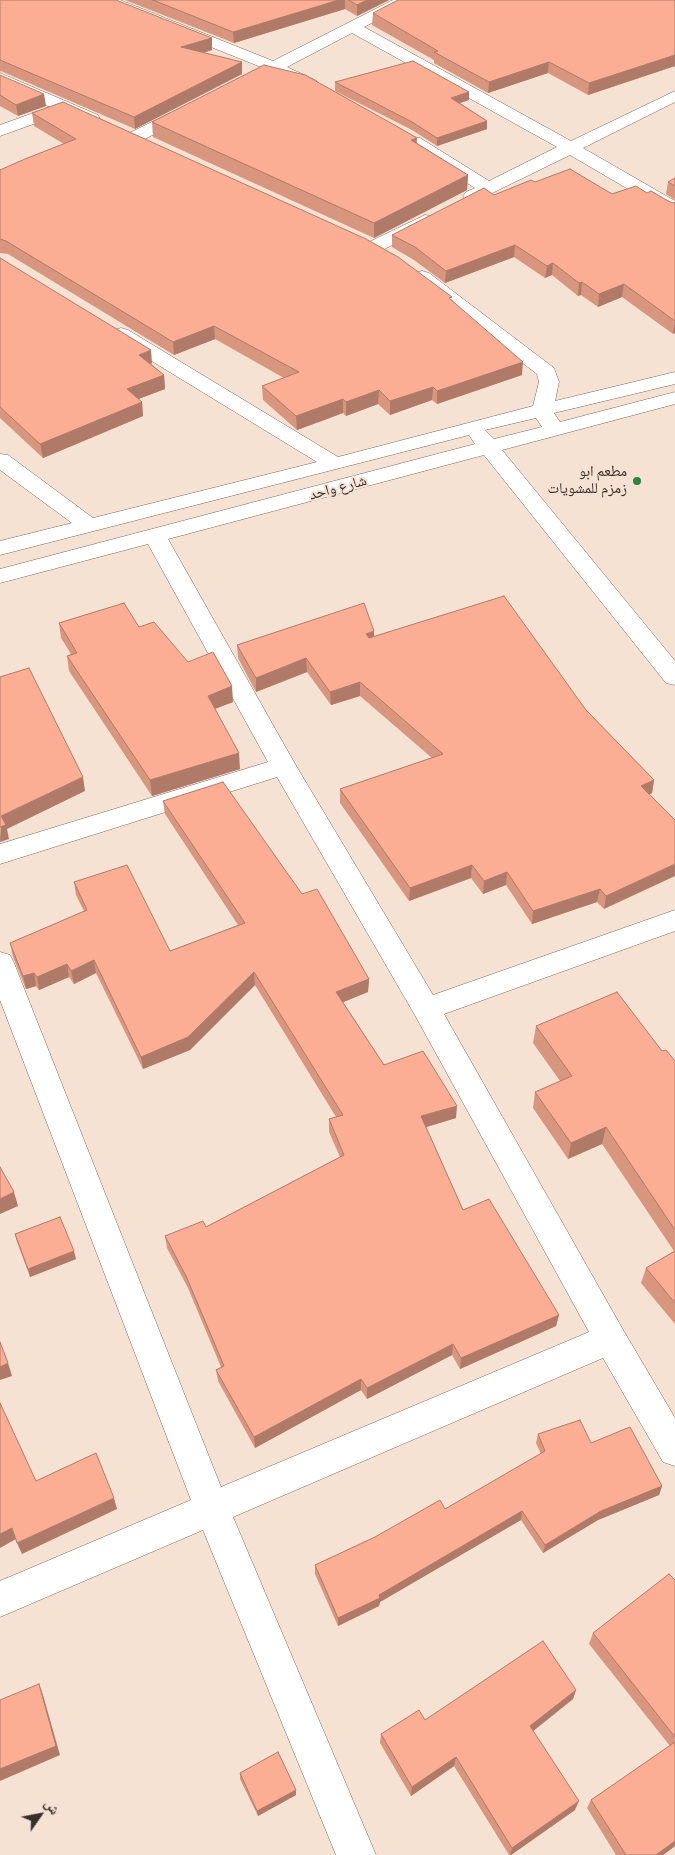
<!DOCTYPE html>
<html>
<head>
<meta charset="utf-8">
<style>
	body { margin:0 }
	#map { position:relative; width:675px; height:1855px; overflow:hidden; background:#f6e2d3; font-family:Manrope,"Noto Naskh Arabic",sans-serif }
	canvas { display:block }
	.north { position:absolute; left:15px; top:1790px; width:50px; height:50px; -webkit-text-stroke:4px #f6e2d3; paint-order:stroke; rotate:57deg; font-size:14px; font-weight:700; line-height:20px; text-align:center; color:#372f29 }
	.north::after { content:''; display:block; margin:auto; width:18px; height:22px; background:#372f29; clip-path:polygon(50% 0,100% 100%,50% 72%,0 100%) }
</style>
</head>
<body>
<div id="map">
<canvas width="675" height="1855"></canvas>
<div class="north">ش</div>
</div>
<script>
const g = document.querySelector('canvas').getContext('2d');
g.lineJoin = 'round';
function shape(rows) {
  const path = new Path2D();
  for (const r of rows) {
    path.moveTo(r[0], r[1]);
    for (let i = 2; i < r.length; i += 2) path.lineTo(r[i], r[i + 1]);
  }
  return path;
}
function trace(path, color, width, dash) {
  g.strokeStyle = color;
  g.lineWidth = width;
  g.lineCap = dash ? 'butt' : 'round';
  g.setLineDash(dash || []);
  g.stroke(path);
}
function paint(path, color) {
  g.fillStyle = color;
  g.fill(path, 'evenodd');
}
function write(font, color, halo, rows, align = 'center') {
  g.font = font + ' Manrope,"Noto Naskh Arabic",sans-serif';
  g.lineWidth = 4;
  g.setLineDash([]);
  g.textBaseline = 'middle';
  g.strokeStyle = halo;
  g.fillStyle = color;
  for (const [text, x, y, turn = 0] of rows) {
    g.save();
    g.translate(x, y);
    g.rotate((+turn || 0) * Math.PI / 180);
    g.textAlign = isNaN(turn) ? turn : align;
    if (halo) g.strokeText(text, 0, 0);
    g.fillText(text, 0, 0);
    g.restore();
  }
}
const minor = shape([
	[98,0,120,0,273,61,393,0,413,0,410,3,364,27,571,141,675,91,675,102,583,148,675,201,675,214,669,213,570,155,478,200,472,201,466,200,463,196,466,192,475,188,408,146,405,142,408,138,414,137,420,138,489,181,557,147,352,33,287,67,317,81,319,84,317,87,311,89,274,73,262,78,256,76,254,73,261,67,101,3,98,0],
	[0,73,98,115,100,119,98,123,92,124,64,113,0,136,0,125,50,107,0,84,0,73],
	[185,106,191,107,193,111,191,115,141,141,135,142,129,141,126,137,129,133,185,106],
	[425,215,431,216,434,220,431,224,381,251,374,253,367,251,365,247,367,243,425,215],
	[422,271,429,273,554,368,559,382,555,401,675,372,675,384,554,413,560,422,675,392,675,404,502,450,675,661,675,685,666,683,484,455,168,539,295,764,433,995,675,910,675,931,444,1014,622,1328,675,1418,675,1466,663,1462,603,1358,233,1517,376,1855,336,1855,203,1530,0,1617,0,1581,191,1500,0,1000,0,952,10,955,14,963,221,1487,589,1332,416,1017,277,777,0,864,0,844,268,762,148,544,0,583,0,569,475,444,469,435,0,555,0,541,72,523,0,470,0,454,8,455,93,518,317,462,114,338,111,334,114,330,121,328,128,330,338,457,533,406,539,382,537,374,415,281,413,277,415,273,422,271],
	[536,418,542,427,494,439,485,430,536,418]
]);
trace(minor, '#7a695b', 1);
paint(minor, '#fff');
paint(shape([
	[0,0,212,38,212,50,202,53,242,62,242,74,135,129,1,71,0,72],
	[125,0,389,0,357,16,345,9,234,43],
	[675,0,675,66,588,95,548,73,488,93,434,63,434,60,372,25,373,13],
	[0,75,46,106,18,116,0,106],
	[335,82,469,100,460,103,487,121,487,129,437,146,412,130,335,91],
	[32,113,452,300,522,375,437,404,432,400,390,415,378,404,346,416,343,413,297,430,263,400,262,386,284,378,215,339,174,355,8,254,0,253,0,170,64,144,34,126],
	[152,122,417,143,468,175,467,190,374,238,153,137],
	[675,178,675,200,666,194,668,182],
	[535,182,612,194,647,193,670,202,675,203,675,333,673,334,622,297,598,307,581,295,578,296,552,275,545,278,514,257,445,283,414,260,392,247,392,235,494,195],
	[0,258,152,363,151,364,164,375,165,389,138,399,142,402,143,416,43,458,0,418],
	[59,623,139,627,188,662,233,702,215,709,240,769,152,796,69,671,67,656,71,654,61,638],
	[374,637,586,710,654,780,652,793,650,794,604,909,597,902,532,924,506,885,483,894,471,878,409,901,340,803,340,789,432,758,360,696,331,705,307,672,256,692,238,658,237,645],
	[163,801,302,894,369,979,368,992,343,1002,384,1065,456,1118,426,1127,463,1210,559,1315,556,1326,460,1369,452,1355,367,1399,361,1390,255,1448,218,1381,216,1370,221,1367,188,1288,167,1248,165,1236,206,1227,340,1157,329,1132,329,1119,336,1117,255,985,190,1050,143,1069,96,973,74,984,69,977,39,990,36,986,26,989,13,957,10,943,84,911,76,895,74,882,170,951,238,925,165,814],
	[536,1026,662,1051,675,1061,675,1324,641,1283,646,1268,674,1251,602,1144,568,1159,533,1108,535,1092,560,1081,533,1043],
	[15,1234,76,1259,30,1277,17,1242],
	[538,1434,591,1443,662,1486,659,1495,598,1520,543,1553,521,1520,380,1602,379,1606,338,1626,315,1574,315,1565,445,1509,541,1454,536,1443],
	[675,1580,675,1846,663,1855,616,1855,587,1808,591,1800,670,1746,589,1644,593,1633],
	[576,1690,573,1699,533,1731,575,1810,511,1855,509,1855,454,1766,411,1796,380,1743,381,1734,425,1720],
	[240,1773,296,1795,258,1816,240,1779]
]), '#d9967f');
paint(shape([
	[339,0,345,0,345,9,234,43,233,32],
	[367,0,389,0,357,16,357,5],
	[212,38,212,50,182,59,181,47],
	[675,55,675,66,588,95,589,83],
	[242,62,242,74,135,129,134,117],
	[549,62,548,73,488,93,489,82],
	[469,92,469,100,451,106,451,98],
	[44,94,46,106,18,116,16,105],
	[487,121,487,129,437,146,437,138],
	[417,138,416,153,411,140],
	[468,175,467,190,374,238,374,223],
	[515,245,514,257,445,283,446,271],
	[553,263,552,275,545,278,547,266],
	[582,282,581,295,578,296,579,283],
	[624,284,622,297,598,307,599,294],
	[675,321,675,333,673,334],
	[214,326,215,339,174,355,173,342],
	[151,350,152,363,140,368,139,355],
	[523,362,522,375,437,404,437,391],
	[164,375,165,389,128,403,127,389],
	[433,387,432,400,390,415,390,401],
	[379,390,378,404,346,416,346,402],
	[343,399,343,413,297,430,296,416],
	[142,402,143,416,43,458,40,444],
	[374,631,374,645,366,634],
	[306,658,307,672,256,692,256,678],
	[360,682,360,696,331,705,330,692],
	[232,686,233,702,209,711,208,696],
	[239,753,240,769,152,796,150,780],
	[83,777,85,791,7,829,9,839,0,842,1,816],
	[654,780,652,793,639,799,641,786],
	[675,864,675,876,604,909,606,896],
	[472,865,471,878,409,901,410,888],
	[507,872,506,885,483,894,484,881],
	[600,889,597,902,532,924,533,911],
	[94,960,96,973,74,984,71,971],
	[67,964,69,977,39,990,37,977],
	[254,972,255,985,190,1050,143,1069,141,1057],
	[34,973,36,986,26,989,23,976],
	[369,979,368,992,336,1005,336,992],
	[457,1106,456,1118,420,1129,421,1116],
	[606,1127,602,1144,568,1159,571,1143],
	[14,1192,18,1206,0,1214,0,1199],
	[74,1251,76,1259,30,1277,28,1269],
	[559,1315,556,1326,460,1369,461,1358],
	[453,1344,452,1355,367,1399,367,1388],
	[8,1363,12,1376,0,1380,0,1367],
	[361,1379,361,1390,255,1448,254,1437],
	[662,1486,659,1495,598,1520,543,1553,545,1545,601,1511],
	[114,1498,117,1509,22,1554,17,1543],
	[522,1511,521,1520,380,1602,379,1606,338,1626,338,1618,379,1595],
	[12,1528,16,1539,0,1548,0,1534],
	[39,1684,43,1695,60,1755,0,1781,0,1769],
	[576,1690,573,1699,527,1736,530,1726],
	[456,1757,454,1766,411,1796,412,1787],
	[296,1790,296,1795,258,1816,257,1811],
	[579,1801,575,1810,511,1855,510,1855,512,1848],
	[675,1841,675,1846,663,1855,656,1855]
]), '#b07a68');
const building = shape([
	[0,0,116,0,212,38,181,47,242,62,134,117,0,60,0,0],
	[153,0,339,0,233,32,153,0],
	[349,0,367,0,357,5,349,0],
	[398,0,675,0,675,55,589,83,549,62,489,82,434,52,438,51,373,13,398,0],
	[413,61,469,92,451,98,487,121,437,138,412,122,335,82,413,61],
	[264,65,305,75,398,127,417,138,411,140,468,175,374,223,152,122,264,65],
	[0,75,44,94,16,105,0,95,0,75],
	[63,102,366,239,398,257,452,297,449,298,523,362,437,391,433,387,390,401,379,390,346,402,343,399,296,416,262,386,299,372,214,326,173,342,6,241,0,239,0,170,25,159,76,139,32,113,63,102],
	[570,169,612,194,636,186,647,193,651,191,670,202,675,203,675,321,624,284,599,294,582,282,579,283,553,263,547,266,515,245,446,271,415,247,392,235,484,188,494,195,531,180,535,182,570,169],
	[675,178,675,186,668,182,675,178],
	[0,258,151,350,139,355,164,375,127,389,142,402,40,444,0,407,0,258],
	[504,596,586,710,654,780,641,786,675,820,675,864,606,896,600,889,533,911,507,872,484,881,472,865,410,888,340,789,443,754,360,682,330,692,306,658,256,678,237,645,364,603,374,631,366,634,369,638,504,596],
	[124,603,139,627,154,622,188,662,213,652,232,686,208,696,239,753,150,780,67,656,77,653,59,623,124,603],
	[29,668,83,777,1,816,6,825,0,827,0,677,29,668],
	[223,782,302,894,317,889,369,979,336,992,384,1065,423,1051,457,1106,421,1116,463,1210,489,1199,559,1315,461,1358,453,1344,367,1388,361,1379,254,1437,216,1370,224,1366,186,1276,165,1236,203,1221,206,1227,344,1155,329,1119,343,1115,254,972,188,1037,141,1057,94,960,71,971,67,964,37,977,34,973,23,976,10,943,87,910,74,882,127,865,170,951,245,923,163,801,223,782],
	[617,992,662,1051,666,1050,675,1061,675,1230,606,1127,571,1143,535,1092,572,1076,536,1026,617,992],
	[0,1167,14,1192,0,1199,0,1167],
	[60,1217,74,1251,28,1269,15,1234,60,1217],
	[675,1251,675,1303,646,1268,675,1251],
	[0,1342,8,1363,0,1367,0,1342],
	[0,1403,36,1481,96,1453,114,1498,17,1543,12,1528,0,1534,0,1403],
	[580,1420,591,1443,630,1427,662,1486,601,1511,545,1545,522,1511,379,1595,380,1598,338,1618,315,1565,375,1537,440,1500,445,1509,545,1451,538,1434,580,1420],
	[669,1574,675,1580,675,1737,593,1633,669,1574],
	[543,1641,576,1690,530,1726,579,1801,512,1848,456,1757,412,1787,381,1734,419,1710,425,1720,543,1641],
	[39,1684,56,1746,0,1769,0,1700,39,1684],
	[675,1742,675,1841,656,1855,626,1855,591,1800,675,1742],
	[278,1752,296,1790,257,1811,240,1773,278,1752]
]);
paint(building, '#fcae94');
trace(building, '#b07a68', 1);
for (const [x, y, r, color] of [
	[637,481,5,"#2b8738"]
]) {
  const dot = new Path2D();
  dot.arc(x, y, r, 0, 2 * Math.PI);
  g.fillStyle = color;
  g.fill(dot);
  trace(dot, '#f6e2d3', 2);
}
write('15px', '#372f29', '#f6e2d3', [
	["مطعم ابو",627,472],
	["زمزم للمشويات",627,489]
], 'right');
write('15px', '#372f29', '#f6e2d3', [
	["شارع واحد",338,488,-15]
]);
</script>
</body>
</html>
